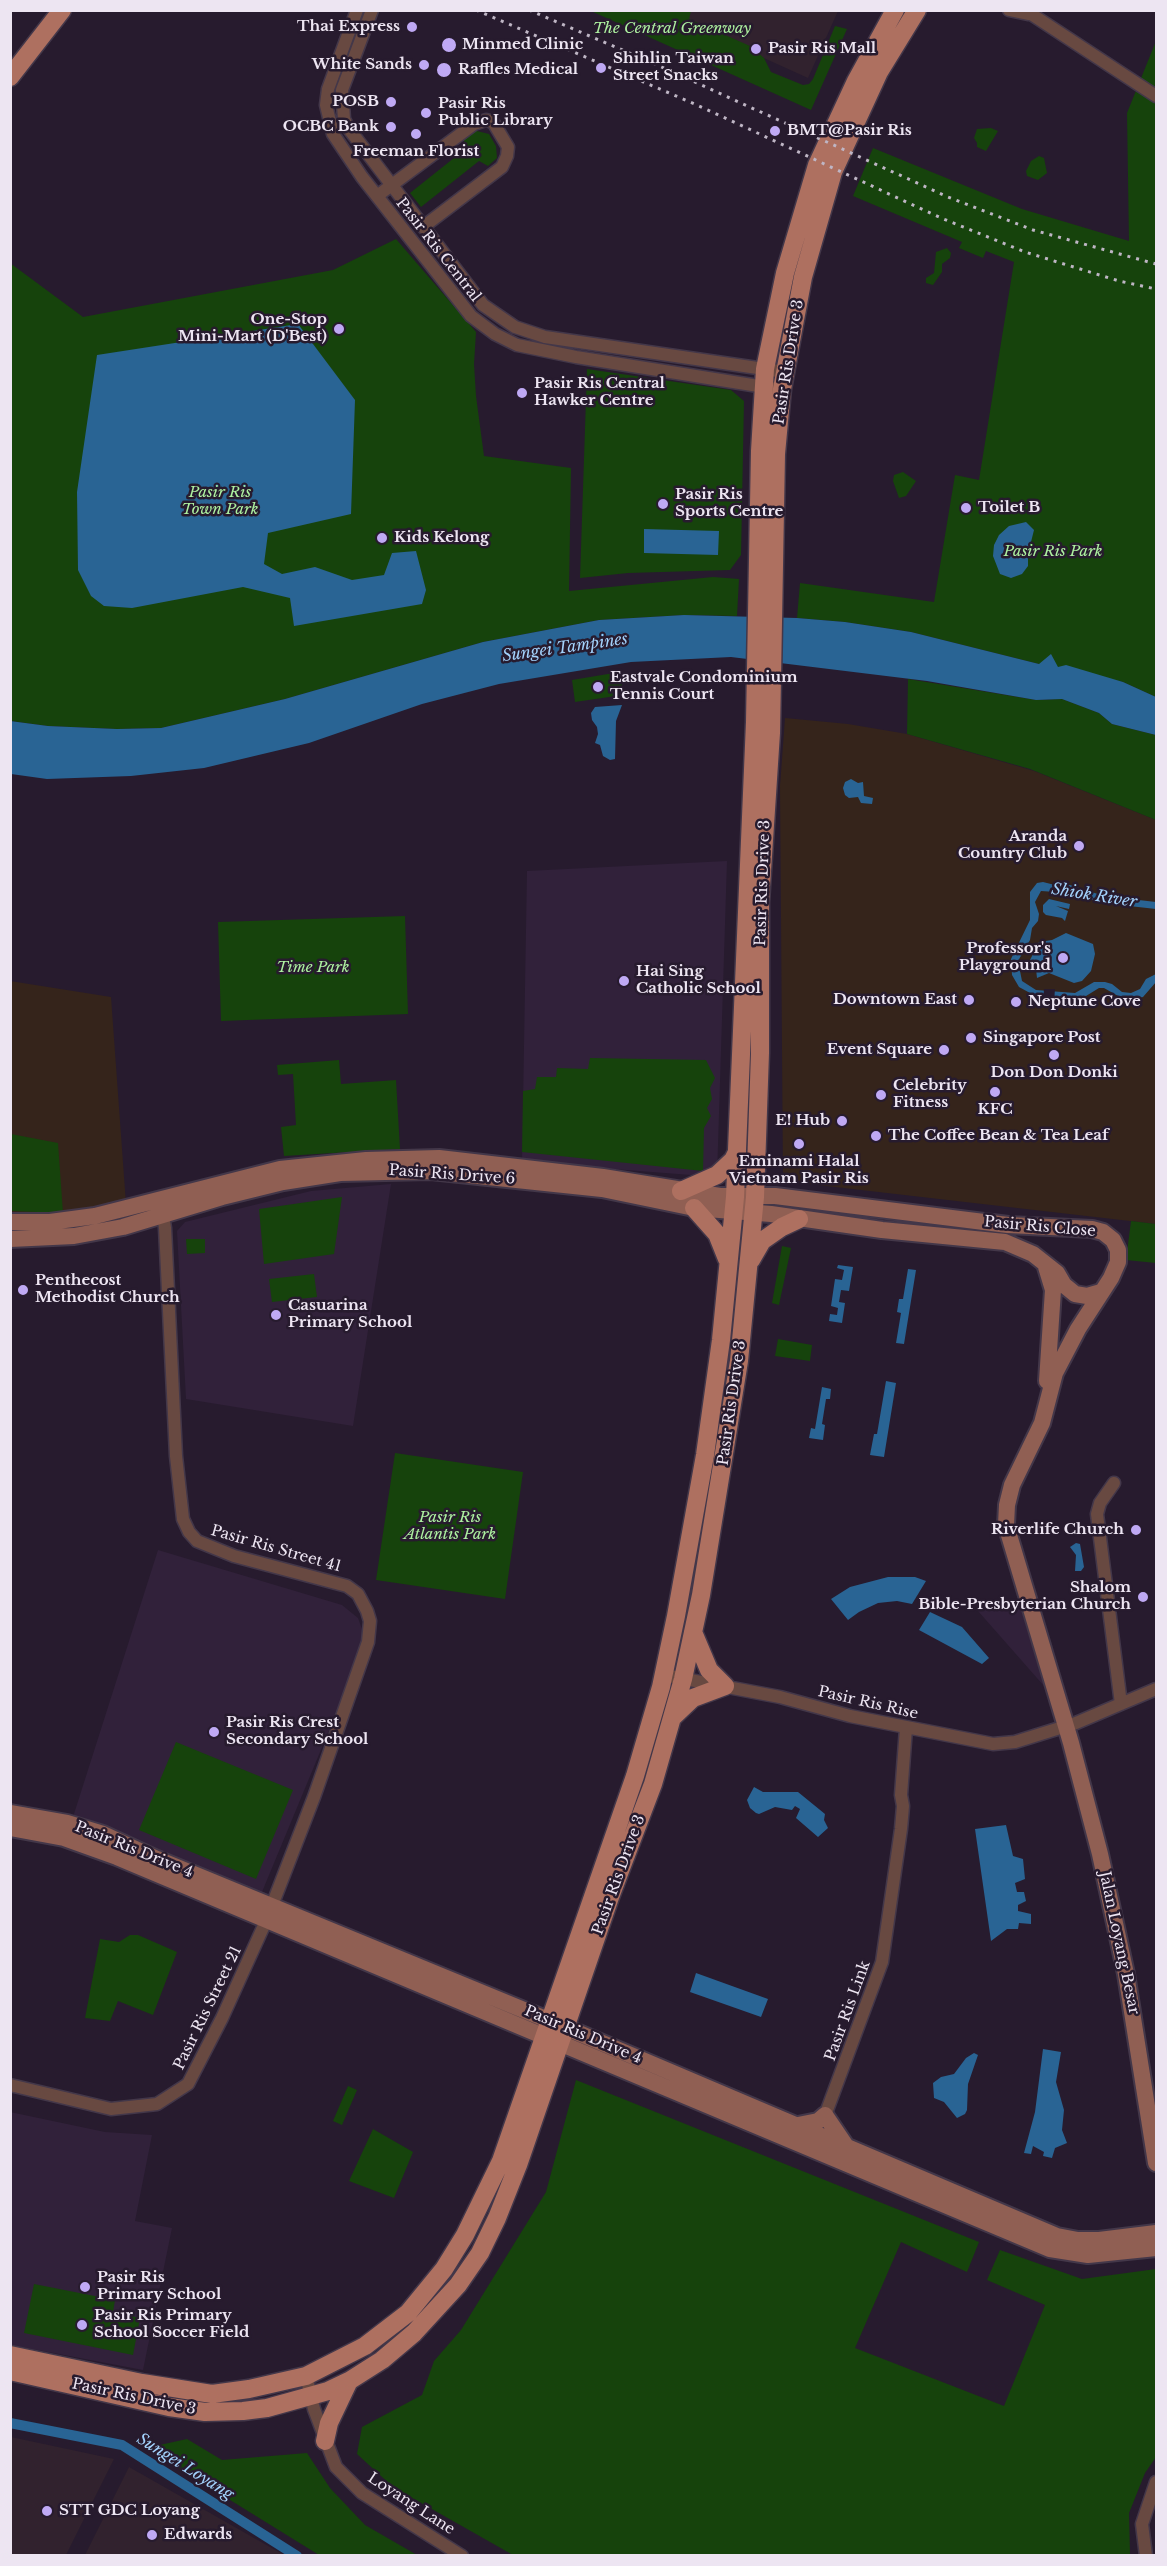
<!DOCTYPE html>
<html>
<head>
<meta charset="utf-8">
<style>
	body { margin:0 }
	#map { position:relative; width:1167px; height:2566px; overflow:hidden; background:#271b2e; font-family:"Libre Baskerville",serif }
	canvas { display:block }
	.frame { position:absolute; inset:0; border:12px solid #ede5f2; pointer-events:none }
</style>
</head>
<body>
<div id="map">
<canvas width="1167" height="2566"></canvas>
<div class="frame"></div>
</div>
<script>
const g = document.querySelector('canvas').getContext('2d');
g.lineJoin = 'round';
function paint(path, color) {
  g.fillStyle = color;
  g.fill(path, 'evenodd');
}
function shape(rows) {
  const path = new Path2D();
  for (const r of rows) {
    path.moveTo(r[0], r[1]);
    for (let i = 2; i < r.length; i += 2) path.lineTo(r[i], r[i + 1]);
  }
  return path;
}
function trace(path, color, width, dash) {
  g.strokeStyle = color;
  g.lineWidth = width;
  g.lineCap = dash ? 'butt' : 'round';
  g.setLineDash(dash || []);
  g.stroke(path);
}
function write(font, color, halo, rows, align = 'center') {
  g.font = font + ' "Libre Baskerville",serif';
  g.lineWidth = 5;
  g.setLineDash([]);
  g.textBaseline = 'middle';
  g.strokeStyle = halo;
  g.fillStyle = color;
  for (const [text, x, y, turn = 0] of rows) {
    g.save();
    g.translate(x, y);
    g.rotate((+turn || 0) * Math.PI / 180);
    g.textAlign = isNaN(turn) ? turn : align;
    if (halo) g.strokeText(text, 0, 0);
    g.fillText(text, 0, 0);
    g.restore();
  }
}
paint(shape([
	[785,718,848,724,907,734,1034,771,1156,820,1156,1224,783,1181,780,786],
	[10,981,111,997,126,1204,39,1218,11,1214]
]), '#35241b');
paint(shape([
	[660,11,838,11,808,78],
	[11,2437,114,2459,66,2555,11,2555],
	[129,2467,284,2555,85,2555]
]), '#31222e');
paint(shape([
	[727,861,717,1177,522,1162,527,871],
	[391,1184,353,1426,186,1399,177,1231,185,1222,311,1191],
	[158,1550,342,1605,358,1618,363,1632,364,1646,262,1892,250,1891,73,1817],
	[1018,1599,1044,1686,978,1611],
	[10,2112,105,2132,152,2135,135,2221,172,2228,143,2370,11,2345]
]), '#31213a');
paint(shape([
	[591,11,691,11,689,19,750,46,764,58,771,72,803,85,809,84,813,79,835,26,847,29,811,110],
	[1156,41,1156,697,1123,682,1039,664,911,632,845,622,797,618,800,583,934,602,955,475,979,480,1014,262,986,251,983,258,959,248,962,242,853,196,873,148,1022,209,1129,241,1127,113],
	[991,128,998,131,986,151,977,147,977,143,974,138,977,129],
	[473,130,489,134,496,146,497,158,488,166,479,161,421,207,410,193,464,150,464,139],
	[1039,156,1044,158,1047,173,1038,180,1027,176,1026,171,1031,161],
	[396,239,476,332,474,364,476,396,484,456,571,468,569,591,713,577,739,579,737,616,684,615,599,620,483,642,285,699,161,728,117,729,48,726,11,721,10,263,83,317,333,270],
	[947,248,951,253,950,258,942,264,942,272,933,285,926,283,926,278,934,273,936,252],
	[587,369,731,390,744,401,741,555,730,570,628,573,580,578],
	[903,472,916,481,906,496,899,498,893,481,894,475],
	[620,672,623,695,575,702,572,680],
	[908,679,1036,700,1062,699,1099,713,1112,724,1156,735,1156,820,1030,769,907,734],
	[405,916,408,1014,221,1021,218,922],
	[590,1058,706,1060,715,1078,710,1088,712,1099,707,1108,711,1116,704,1128,703,1171,522,1152,523,1091,535,1089,537,1077,556,1077,557,1068,588,1069],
	[339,1060,341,1084,396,1080,400,1149,284,1156,281,1127,296,1125,293,1074,278,1075,277,1065],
	[11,1134,58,1143,63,1213,11,1211],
	[342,1197,334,1254,264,1264,259,1209],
	[1131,1221,1156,1224,1156,1263,1126,1260],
	[186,1239,205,1239,205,1253,187,1254],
	[782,1246,791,1248,779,1305,772,1303],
	[314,1274,317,1297,272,1302,269,1279],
	[778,1339,812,1345,810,1361,775,1356],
	[395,1453,523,1472,505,1599,376,1580],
	[176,1742,293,1790,256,1879,139,1830],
	[130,1935,138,1935,177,1952,153,2015,118,2001,110,2021,85,2018,100,1939,119,1942],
	[576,2080,979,2242,967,2272,901,2242,855,2348,1004,2406,1045,2305,987,2280,1000,2250,1082,2279,1156,2269,1156,2457,1145,2473,1129,2513,1130,2555,513,2555,393,2487,357,2454,362,2427,422,2395,434,2361,461,2330,546,2192],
	[348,2086,357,2090,342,2125,333,2121],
	[373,2129,413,2152,394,2198,349,2181],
	[34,2284,115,2300,113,2312,140,2318,133,2355,24,2333],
	[187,2439,222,2460,307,2453,330,2488,365,2525,417,2555,319,2555,146,2448]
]), '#16430c');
paint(shape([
	[298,324,355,400,351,514,268,533,264,564,282,574,315,567,352,580,384,575,392,553,416,551,426,590,422,604,294,626,290,598,243,587,132,608,104,606,91,596,78,570,77,492,97,355],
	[1026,522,1034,530,1028,554,1028,566,1022,574,1011,578,1000,574,993,556,994,545,999,535,1009,526],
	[644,529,719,531,718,555,644,553],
	[684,615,797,618,845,622,911,632,1039,664,1051,654,1058,667,1066,665,1123,682,1156,697,1156,735,1112,724,1099,713,1062,699,1036,700,927,681,731,657,631,662,499,684,422,704,309,743,204,768,131,776,47,779,11,774,10,721,48,726,117,729,161,728,285,699,483,642,599,620],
	[622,705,616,721,615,759,610,760,603,756,600,745,595,743,598,734,597,727,592,720,591,713,595,707],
	[851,779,858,783,863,782,864,796,873,798,872,804,861,803,858,797,849,798,845,795,843,788,845,782],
	[1043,882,1055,885,1070,885,1104,896,1156,902,1156,909,1102,903,1070,893,1041,891,1035,902,1039,914,1038,921,1032,928,1030,940,1018,961,1022,981,1036,990,1075,993,1094,982,1105,982,1112,984,1122,992,1131,993,1140,989,1146,979,1156,974,1156,982,1143,997,1127,1001,1104,988,1099,988,1086,996,1073,1000,1041,999,1019,987,1012,975,1011,959,1030,920,1030,892,1037,883],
	[1049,899,1070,904,1069,909,1056,906,1068,911,1065,921,1062,918,1046,915,1043,912,1043,905],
	[1066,933,1093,944,1095,954,1091,971,1082,981,1074,983,1049,973,1037,978,1036,969,1030,960,1039,942,1052,940],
	[838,1265,853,1267,849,1291,841,1290,839,1302,845,1303,842,1323,829,1321,830,1314,837,1315,838,1308,831,1306,835,1279,842,1280,844,1270,837,1268],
	[908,1269,916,1270,904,1344,896,1343,901,1313,897,1312,899,1299,903,1299],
	[886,1381,896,1383,884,1457,870,1455,874,1434,877,1434],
	[822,1387,831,1389,830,1399,826,1399,822,1424,825,1425,823,1440,809,1438,811,1428,815,1429],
	[1076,1543,1080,1544,1084,1567,1081,1571,1075,1571,1076,1555,1070,1547],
	[888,1577,915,1577,926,1581,912,1604,897,1601,878,1603,859,1612,848,1620,831,1599,850,1587],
	[930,1612,962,1627,989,1658,982,1664,919,1630],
	[754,1787,763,1792,798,1792,825,1814,824,1820,828,1828,818,1837,796,1818,800,1809,795,1806,792,1810,775,1807,759,1814,756,1813,750,1808,747,1800],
	[1006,1825,1013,1856,1023,1859,1025,1879,1015,1883,1017,1892,1024,1892,1026,1901,1018,1905,1018,1911,1031,1914,1031,1924,1019,1923,1018,1929,1007,1929,991,1941,975,1829],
	[696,1973,768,1999,761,2017,690,1992],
	[1043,2049,1061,2052,1056,2082,1064,2110,1062,2130,1067,2143,1055,2148,1052,2158,1043,2156,1044,2152,1033,2146,1031,2154,1024,2153,1035,2112],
	[974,2053,978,2055,968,2084,967,2110,965,2114,957,2118,944,2102,934,2098,933,2083,941,2077,954,2074,966,2058]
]), '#296494');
paint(shape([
	[1044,989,1055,989,1054,1002,1043,1001]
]), '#271b2e');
trace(shape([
	[10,2423,122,2445,297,2556]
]), '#296494', 10);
const street = shape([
	[357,10,328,89,326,105,333,134,362,177,471,316,495,334,517,345,576,357,771,388],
	[372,10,342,90,344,119,349,129,483,305,515,327,545,337,785,372],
	[1009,10,1028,14],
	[1025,10,1156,96],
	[377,196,474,124,486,120,493,122,508,147,507,156,502,167,423,227],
	[1114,1483,1100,1503,1097,1514,1121,1704],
	[664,1675,780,1697,850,1716,993,1744,1015,1742,1076,1723,1156,1689],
	[10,2085,111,2109,157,2104,188,2084,222,2018,266,1921,314,1797,368,1642,370,1621,367,1611,358,1594,347,1586,234,1556,197,1541,189,1532,183,1519,176,1456,165,1228,162,1208],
	[823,2121,882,1962,901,1829,903,1806,901,1795,906,1728],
	[306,2376,314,2409,336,2467,362,2493,462,2556],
	[1146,2556,1142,2524,1156,2482]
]);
const secondary = shape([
	[10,1222,50,1222,95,1216,280,1169,366,1160,439,1158,603,1177,720,1196,775,1196,1008,1225,1092,1229,1103,1232,1113,1240,1118,1250,1118,1262,1111,1278,1078,1329,1055,1373,1042,1423,1012,1485,1007,1505,1006,1525,1071,1743,1100,1854,1126,1974,1156,2163],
	[10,1239,74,1236,123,1227,222,1197,283,1182,340,1173,431,1171,602,1189,694,1208,771,1214,882,1230,1005,1242,1033,1254,1057,1273,1064,1285,1075,1294,1087,1296,1101,1292],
	[1046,1267,1053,1290,1047,1381],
	[10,1813,67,1823,103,1834,157,1859,548,2020,1057,2236,1078,2240,1099,2240,1156,2233],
	[10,1828,64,1838,117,1857,1050,2249,1088,2255,1156,2248],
	[798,2125,818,2121,825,2115,846,2146]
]);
const primary = shape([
	[10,77,62,10],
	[681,1191,717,1175,733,1160,737,1152],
	[694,1208,717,1234,727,1259],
	[751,1260,762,1241,782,1227,799,1219],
	[674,1716,693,1698,725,1686,709,1670,693,1632],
	[10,2355,142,2383,212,2394,249,2389,306,2376,365,2346,408,2313,444,2269,465,2235,501,2161,635,1776,661,1687,676,1616,705,1455,721,1340,735,1197,755,722,760,451,765,369,785,273,817,165,856,81,895,10],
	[10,2371,169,2407,205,2412,243,2411,267,2408,328,2391,349,2381,382,2360,414,2333,458,2285,480,2253,497,2218,518,2165,610,1897,653,1784,683,1679,701,1595,739,1361,755,1197,760,1053,760,902,771,733,776,454,782,389,803,277,833,172,879,72,917,10],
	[325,2441,329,2423,349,2381]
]);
trace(street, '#433749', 15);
trace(secondary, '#433749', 20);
trace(primary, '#433749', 21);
trace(street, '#684941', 12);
trace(secondary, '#905f53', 16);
trace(primary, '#ae7060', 18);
trace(shape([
	[476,10,697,105,941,218,1025,252,1119,281,1156,289],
	[529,10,655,64,948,197,1033,230,1156,264]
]), '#bfb6c5', 3, [3, 6]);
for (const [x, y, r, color] of [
	[412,27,6,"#bfa9f4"],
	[449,45,8,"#bfa9f4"],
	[756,49,6,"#bfa9f4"],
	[424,65,6,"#bfa9f4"],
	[601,68,6,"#bfa9f4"],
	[444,70,8,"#bfa9f4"],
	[391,102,6,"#bfa9f4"],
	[426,113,6,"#bfa9f4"],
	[391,127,6,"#bfa9f4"],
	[775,131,6,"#bfa9f4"],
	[416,134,6,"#bfa9f4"],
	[339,329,6,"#bfa9f4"],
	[522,393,6,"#bfa9f4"],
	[663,504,6,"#bfa9f4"],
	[966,508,6,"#bfa9f4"],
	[382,538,6,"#bfa9f4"],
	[598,687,6,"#bfa9f4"],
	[1079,846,6,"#bfa9f4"],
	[1063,958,6,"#bfa9f4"],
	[624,981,6,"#bfa9f4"],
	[969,1000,6,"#bfa9f4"],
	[1016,1002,6,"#bfa9f4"],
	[971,1038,6,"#bfa9f4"],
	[944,1050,6,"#bfa9f4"],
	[1054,1055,6,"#bfa9f4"],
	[995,1092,6,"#bfa9f4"],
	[881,1095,6,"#bfa9f4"],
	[842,1121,6,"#bfa9f4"],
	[876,1136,6,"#bfa9f4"],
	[799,1144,6,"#bfa9f4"],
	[23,1290,6,"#bfa9f4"],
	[276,1315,6,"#bfa9f4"],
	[1136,1530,6,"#bfa9f4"],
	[1143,1597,6,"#bfa9f4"],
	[214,1732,6,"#bfa9f4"],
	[85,2287,6,"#bfa9f4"],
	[82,2325,6,"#bfa9f4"],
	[47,2511,6,"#bfa9f4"],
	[152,2535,6,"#bfa9f4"]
]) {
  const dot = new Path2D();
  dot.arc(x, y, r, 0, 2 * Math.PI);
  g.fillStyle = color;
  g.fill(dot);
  trace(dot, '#271b2e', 2);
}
write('bold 15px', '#ede5f2', '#271b2e', [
	["Thai Express",400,27,"right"],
	["Minmed Clinic",462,45],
	["Pasir Ris Mall",768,49],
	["Shihlin Taiwan",613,59],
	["Street Snacks",613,76],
	["White Sands",412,65,"right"],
	["Raffles Medical",458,70],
	["POSB",379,102,"right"],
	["Pasir Ris",438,104],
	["Public Library",438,121],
	["OCBC Bank",379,127,"right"],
	["BMT@Pasir Ris",787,131],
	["Freeman Florist",416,152,"center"],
	["One-Stop",327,320,"right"],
	["Mini-Mart (D'Best)",327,337,"right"],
	["Pasir Ris Central",534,384],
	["Hawker Centre",534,401],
	["Pasir Ris",675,495],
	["Sports Centre",675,512],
	["Toilet B",978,508],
	["Kids Kelong",394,538],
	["Eastvale Condominium",610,678],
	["Tennis Court",610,695],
	["Aranda",1067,837,"right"],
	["Country Club",1067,854,"right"],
	["Professor's",1051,949,"right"],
	["Playground",1051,966,"right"],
	["Hai Sing",636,972],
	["Catholic School",636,989],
	["Downtown East",957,1000,"right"],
	["Neptune Cove",1028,1002],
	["Singapore Post",983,1038],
	["Event Square",932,1050,"right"],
	["Don Don Donki",1054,1073,"center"],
	["Celebrity",893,1086],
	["Fitness",893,1103],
	["KFC",995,1110,"center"],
	["E! Hub",830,1121,"right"],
	["The Coffee Bean & Tea Leaf",888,1136],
	["Eminami Halal",799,1162,"center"],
	["Vietnam Pasir Ris",799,1179,"center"],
	["Penthecost",35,1281],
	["Methodist Church",35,1298],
	["Casuarina",288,1306],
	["Primary School",288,1323],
	["Riverlife Church",1124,1530,"right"],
	["Shalom",1131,1588,"right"],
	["Bible-Presbyterian Church",1131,1605,"right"],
	["Pasir Ris Crest",226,1723],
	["Secondary School",226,1740],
	["Pasir Ris",97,2278],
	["Primary School",97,2295],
	["Pasir Ris Primary",94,2316],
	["School Soccer Field",94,2333],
	["STT GDC Loyang",59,2511],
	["Edwards",164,2535]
], 'left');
write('italic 15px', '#adf1a0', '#271b2e', [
	["The Central Greenway",672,29],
	["Pasir Ris",220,493],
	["Town Park",220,510],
	["Pasir Ris Park",1053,552],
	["Time Park",313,968],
	["Pasir Ris",450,1518],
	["Atlantis Park",450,1535]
]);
write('15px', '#ede5f2', '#271b2e', [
	["Pasir Ris Central",438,250,52],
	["Pasir Ris Drive 3",789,362,-81],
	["Pasir Ris Drive 3",763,883,-88],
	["Pasir Ris Drive 6",452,1175,4],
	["Pasir Ris Close",1040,1227,5],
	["Pasir Ris Drive 3",732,1403,-82],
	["Pasir Ris Street 41",276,1549,16],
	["Pasir Ris Rise",868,1703,13],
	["Pasir Ris Drive 4",134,1850,22],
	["Pasir Ris Drive 3",619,1875,-70],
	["Jalan Loyang Besar",1119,1943,78],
	["Pasir Ris Street 21",208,2008,-64],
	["Pasir Ris Link",848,2011,-70],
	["Pasir Ris Drive 4",583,2035,23],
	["Pasir Ris Drive 3",134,2397,12],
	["Loyang Lane",411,2504,33]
]);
write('italic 16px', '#a3d2fc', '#271b2e', [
	["Sungei Tampines",565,648,-8],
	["Shiok River",1094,896,9],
	["Sungei Loyang",185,2467,32]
]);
</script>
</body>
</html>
